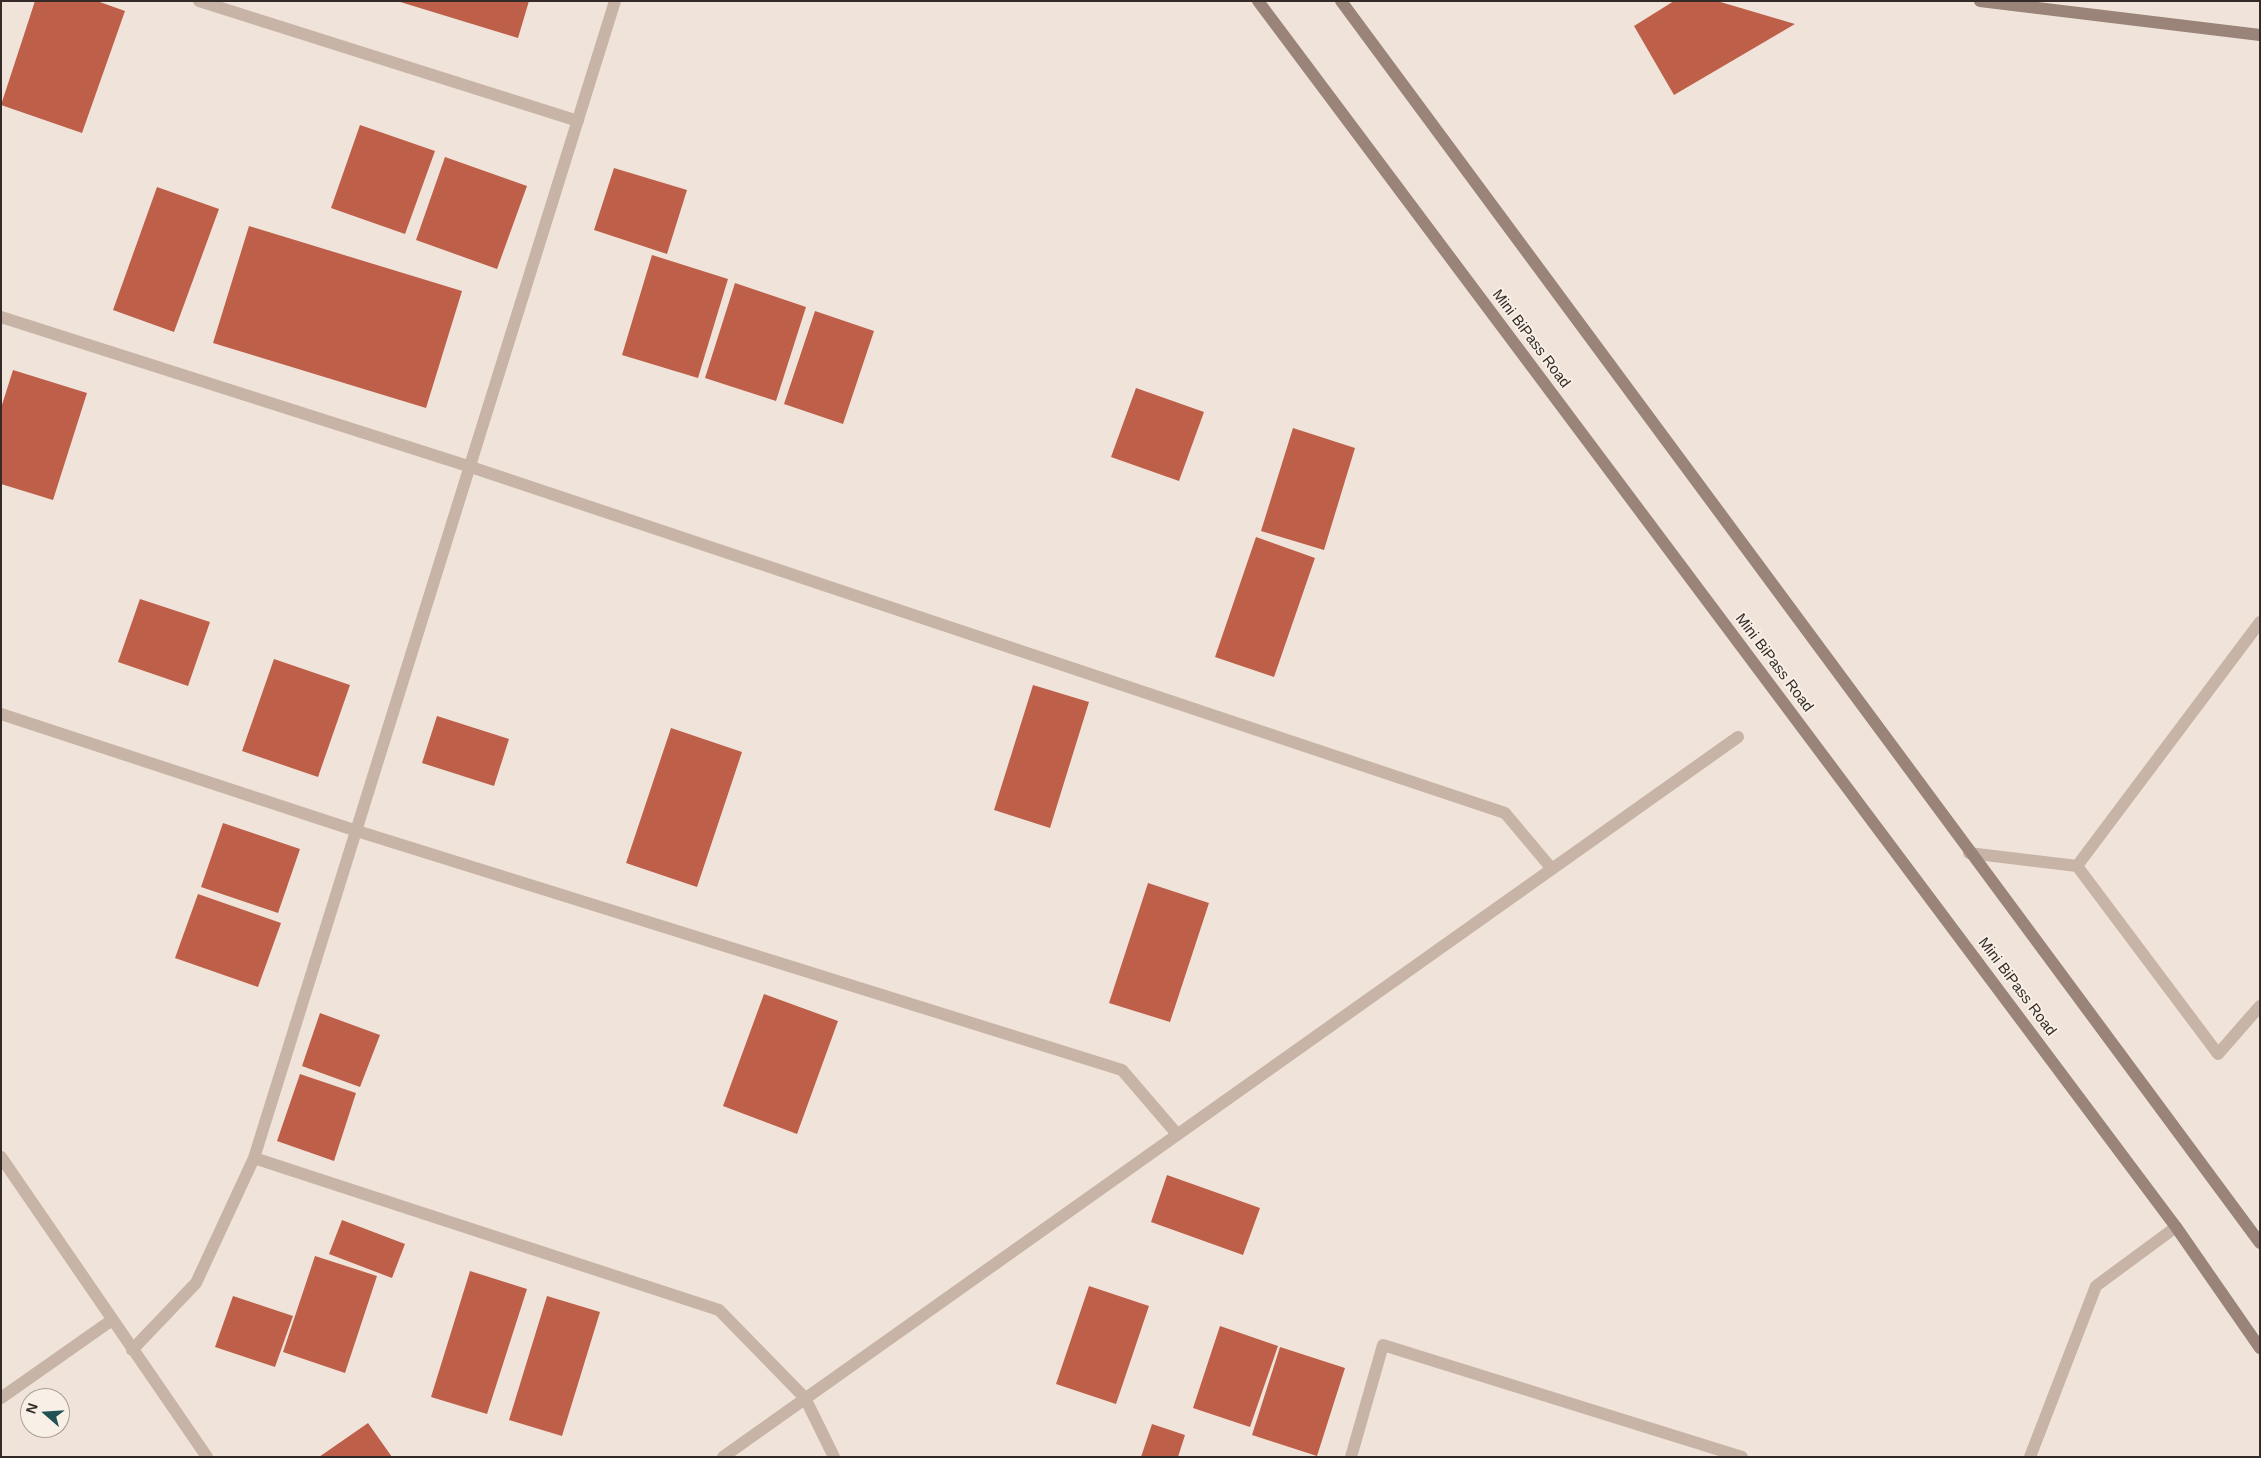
<!DOCTYPE html>
<html>
<head>
<meta charset="utf-8">
<style>
	body { margin:0 }
	#map { position:relative; width:2261px; height:1458px; overflow:hidden; background:#f0e4da; font-family:Helvetica,sans-serif }
	canvas { display:block }
	.frame { position:absolute; inset:0; border:2px solid #342a27; pointer-events:none }
	.north { position:absolute; left:20px; top:1388px; width:50px; height:50px; box-sizing:border-box; background:#f8efe6; border:1px solid #aaa09a; border-radius:50%; rotate:289deg; font-size:14px; font-weight:700; line-height:20px; text-align:center; color:#342a27 }
	.north::after { content:''; display:block; margin:auto; width:18px; height:22px; background:#205253; clip-path:polygon(50% 0,100% 100%,50% 72%,0 100%) }
</style>
</head>
<body>
<div id="map">
<canvas width="2261" height="1458"></canvas>
<div class="frame"></div>
<div class="north">N</div>
</div>
<script>
const g = document.querySelector('canvas').getContext('2d');
g.lineJoin = 'round';
function paint(path, color) {
  g.fillStyle = color;
  g.fill(path, 'evenodd');
}
function shape(rows) {
  const path = new Path2D();
  for (const r of rows) {
    path.moveTo(r[0], r[1]);
    for (let i = 2; i < r.length; i += 2) path.lineTo(r[i], r[i + 1]);
  }
  return path;
}
function trace(path, color, width, dash) {
  g.strokeStyle = color;
  g.lineWidth = width;
  g.lineCap = dash ? 'butt' : 'round';
  g.setLineDash(dash || []);
  g.stroke(path);
}
function write(font, color, halo, rows, align = 'center') {
  g.font = font + ' Helvetica,sans-serif';
  g.lineWidth = 4;
  g.setLineDash([]);
  g.textBaseline = 'middle';
  g.strokeStyle = halo;
  g.fillStyle = color;
  for (const [text, x, y, turn = 0] of rows) {
    g.save();
    g.translate(x, y);
    g.rotate((+turn || 0) * Math.PI / 180);
    g.textAlign = isNaN(turn) ? turn : align;
    if (halo) g.strokeText(text, 0, 0);
    g.fillText(text, 0, 0);
    g.restore();
  }
}
paint(shape([
	[35,1,97,1,125,11,82,133,1,105],
	[397,1,529,1,518,38],
	[1674,1,1717,1,1795,24,1674,95,1634,26],
	[360,125,435,151,405,234,331,208],
	[445,157,527,186,497,269,416,240],
	[614,168,687,190,667,254,594,230],
	[157,187,219,209,174,332,113,310],
	[249,226,462,291,426,408,213,343],
	[652,255,728,279,698,378,622,355],
	[735,283,806,307,776,401,705,378],
	[815,311,874,331,843,424,784,404],
	[13,370,87,393,53,500,1,484,1,408],
	[1136,388,1204,412,1179,481,1111,457],
	[1293,428,1355,448,1324,550,1261,531],
	[1256,537,1315,558,1274,677,1215,657],
	[140,599,210,622,188,686,118,662],
	[274,659,350,685,318,777,242,751],
	[1033,685,1089,702,1050,828,994,810],
	[437,716,509,739,494,786,422,763],
	[671,728,742,752,697,887,626,863],
	[223,823,300,849,278,913,201,887],
	[1148,883,1209,903,1170,1022,1109,1003],
	[198,894,281,923,258,987,175,958],
	[764,994,838,1021,797,1134,723,1106],
	[320,1013,380,1035,360,1087,302,1066],
	[300,1074,356,1093,334,1161,277,1141],
	[1167,1175,1260,1208,1243,1255,1151,1222],
	[342,1220,405,1244,392,1278,329,1254],
	[315,1256,377,1276,345,1373,283,1352],
	[470,1271,527,1289,487,1414,431,1397],
	[1089,1286,1149,1306,1116,1404,1056,1384],
	[233,1296,293,1316,275,1367,215,1347],
	[547,1296,600,1312,562,1436,509,1420],
	[1220,1326,1278,1346,1250,1427,1193,1408],
	[1280,1347,1345,1368,1317,1456,1252,1435],
	[368,1423,392,1457,319,1457],
	[1152,1424,1185,1435,1178,1457,1141,1457]
]), '#be5f4a');
trace(shape([
	[199,1,578,121],
	[1,317,471,467,1505,813,1552,869],
	[1,714,357,831,1122,1070,1177,1134],
	[1969,853,2077,866,2218,1054,2260,1006],
	[2077,866,2260,622],
	[1,1157,207,1457],
	[254,1158,719,1310,805,1398,834,1457],
	[132,1350,196,1283,254,1158,615,1],
	[1,1398,112,1320],
	[723,1457,1738,737],
	[1351,1457,1383,1345,1742,1457],
	[2030,1457,2096,1286,2176,1227]
]), '#c7b4a7', 12);
trace(shape([
	[1258,1,2176,1227,2260,1348],
	[1341,1,2260,1243],
	[1980,1,2260,35]
]), '#9a8379', 12);
write('15px', '#342a27', '#f8efe6', [
	["Mini BiPass Road",1531,339,53],
	["Mini BiPass Road",1774,663,53],
	["Mini BiPass Road",2017,987,53]
]);
</script>
</body>
</html>
